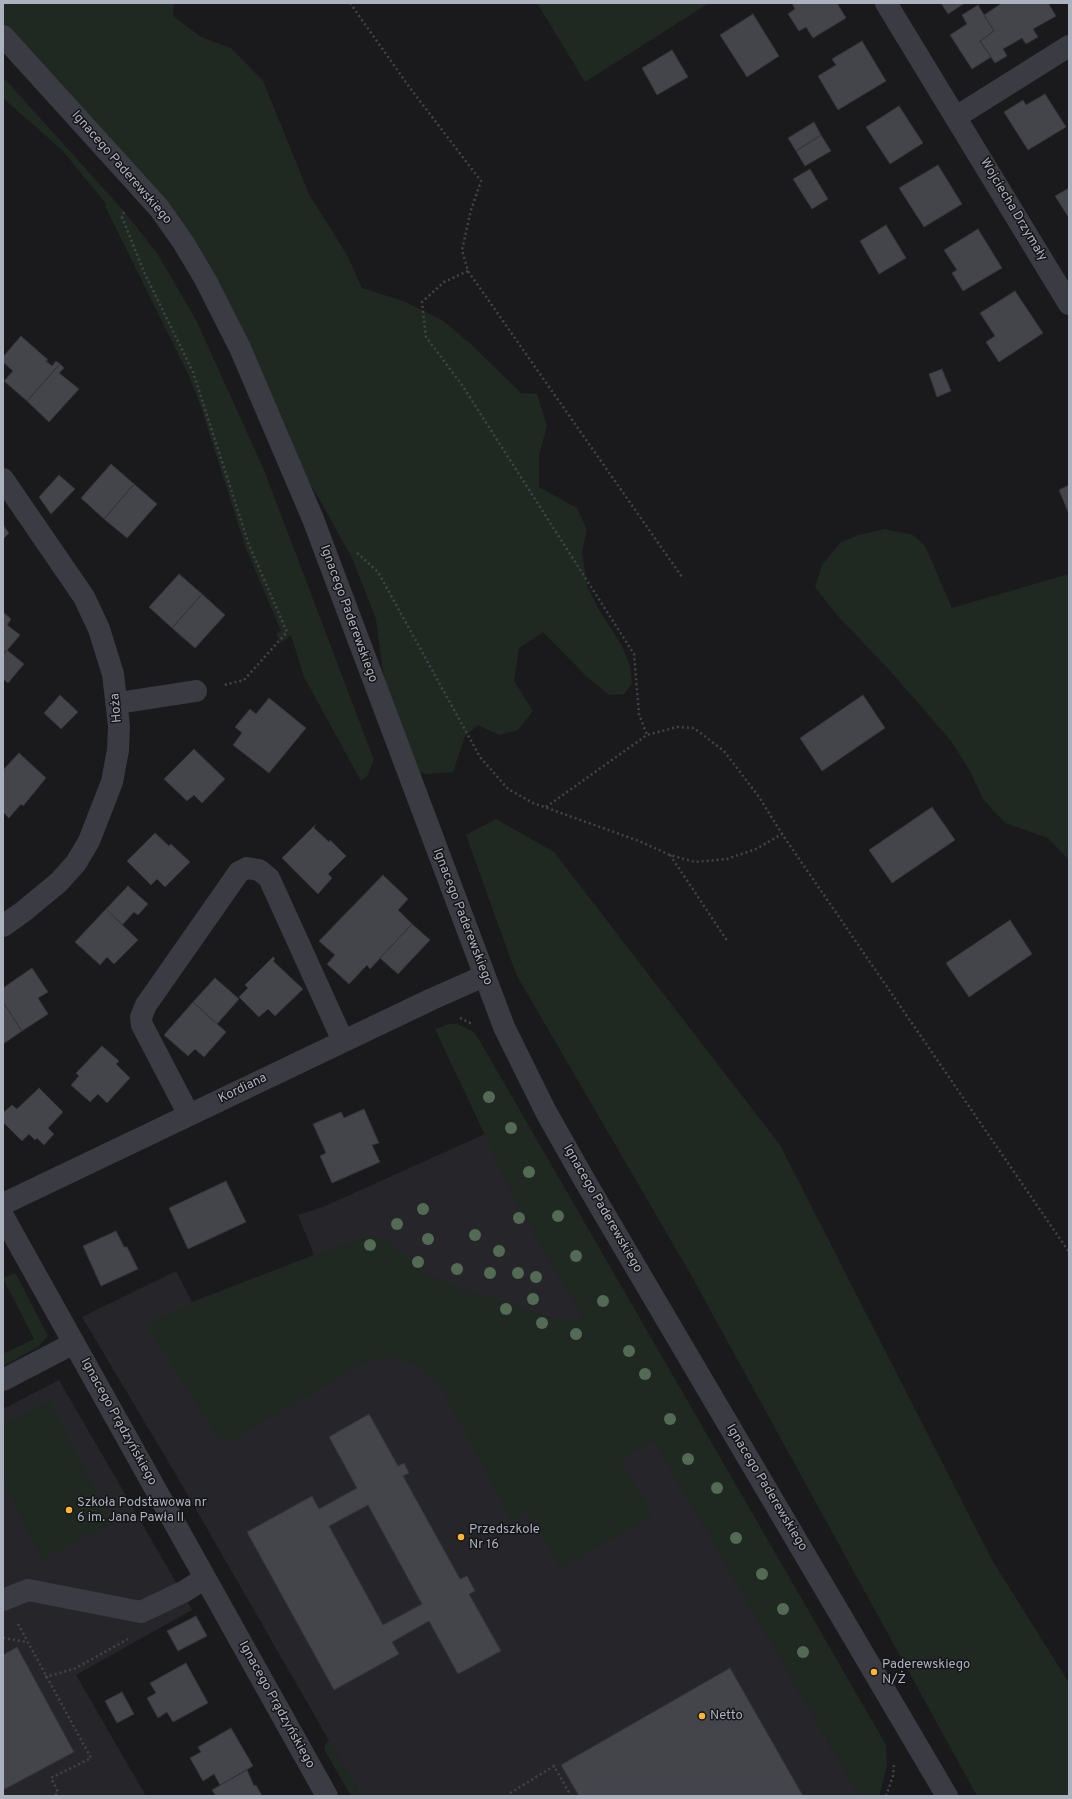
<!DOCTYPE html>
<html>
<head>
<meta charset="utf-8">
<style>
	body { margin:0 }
	#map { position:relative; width:1072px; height:1799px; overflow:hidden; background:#1a1a1d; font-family:Overpass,sans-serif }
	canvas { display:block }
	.frame { position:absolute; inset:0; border:4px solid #acb2be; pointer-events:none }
</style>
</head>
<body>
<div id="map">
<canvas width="1072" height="1799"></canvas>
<div class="frame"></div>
</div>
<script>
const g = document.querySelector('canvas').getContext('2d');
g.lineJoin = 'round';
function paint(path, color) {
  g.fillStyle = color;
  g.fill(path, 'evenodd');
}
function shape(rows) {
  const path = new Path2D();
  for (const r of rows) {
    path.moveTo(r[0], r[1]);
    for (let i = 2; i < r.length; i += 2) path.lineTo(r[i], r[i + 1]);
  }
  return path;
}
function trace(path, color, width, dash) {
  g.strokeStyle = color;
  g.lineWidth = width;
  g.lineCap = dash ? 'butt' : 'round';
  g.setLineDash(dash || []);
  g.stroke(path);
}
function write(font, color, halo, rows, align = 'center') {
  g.font = font + ' Overpass,sans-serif';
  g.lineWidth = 3;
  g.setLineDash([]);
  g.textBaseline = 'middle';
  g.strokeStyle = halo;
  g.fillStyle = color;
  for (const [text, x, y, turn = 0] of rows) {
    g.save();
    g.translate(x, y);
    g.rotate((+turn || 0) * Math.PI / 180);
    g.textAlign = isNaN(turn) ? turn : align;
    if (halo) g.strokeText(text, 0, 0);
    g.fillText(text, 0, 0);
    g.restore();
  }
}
paint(shape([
	[485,1134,515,1199,860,1796,361,1796,175,1473,82,1317,176,1271,192,1302,314,1255,298,1215,325,1206],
	[59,1380,192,1610,76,1675,146,1796,3,1796,3,1409]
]), '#26262a');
paint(shape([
	[3,3,174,3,173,16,201,37,231,48,263,81,309,194,347,255,362,288,403,301,442,320,474,347,521,393,537,394,547,426,539,455,539,487,577,508,587,530,582,552,587,586,599,610,621,644,630,666,632,683,624,694,609,695,586,676,543,632,519,648,514,681,533,711,518,730,499,735,478,725,465,736,453,772,428,774,407,770,390,725,376,619,352,558,321,502,277,431,205,279,3,36],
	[537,3,709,3,585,82],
	[3,77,122,209,157,253,196,320,264,470,374,760,367,776,361,781,304,677,291,635,281,643,276,634,281,631,245,546,201,407,189,376,105,206,106,204,63,151,3,98],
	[885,529,913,535,925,546,952,608,1069,574,1069,860,1048,838,1005,823,983,799,970,771,951,741,893,674,837,615,815,587,822,565,841,542,859,535],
	[496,819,554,852,780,1145,992,1560,1069,1683,1069,1796,977,1796,691,1275,516,974,466,835],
	[449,1024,457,1024,474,1032,481,1043,886,1745,887,1766,879,1796,860,1796,654,1440,621,1460,653,1516,560,1568,528,1512,512,1522,438,1382,418,1366,402,1360,388,1358,372,1361,360,1366,222,1445,146,1325,192,1303,314,1255,362,1238,376,1237,388,1242,425,1273,452,1285,552,1318,566,1320,583,1317,515,1199,435,1029],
	[12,1274,16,1274,48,1336,38,1347,3,1366,3,1354,34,1339,3,1278],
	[50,1401,112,1524,41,1559,3,1483,3,1424],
	[329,1740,361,1796,351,1796,325,1751,324,1746]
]), '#202921');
const building = shape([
	[792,3,837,3,846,18,813,38,806,27,799,31,788,14,795,9,792,3],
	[941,3,965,3,948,14,941,3],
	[1002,3,1048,3,1056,16,1033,29,1038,37,1026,44,1022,38,1003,49,1007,56,995,63,980,41,994,31,984,15,1002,3],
	[978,5,994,31,980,41,991,57,972,69,950,35,967,24,962,15,978,5],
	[753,14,779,56,747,77,720,35,753,14],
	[862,41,886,81,838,110,818,76,836,65,832,59,862,41],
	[672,50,688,77,657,95,642,68,672,50],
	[1045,94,1066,127,1028,150,1004,112,1023,100,1026,105,1045,94],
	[899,106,923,143,890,164,866,127,899,106],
	[814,122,821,135,796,151,788,138,814,122],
	[821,135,831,151,805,166,796,151,821,135],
	[938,165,962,204,924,227,899,188,938,165],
	[810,169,828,199,812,209,793,179,810,169],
	[1069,188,1069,218,1055,196,1069,188],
	[886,225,906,258,879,274,860,241,886,225],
	[978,229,1002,268,963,291,952,273,957,270,944,250,978,229],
	[1015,291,1043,333,999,362,986,342,995,336,980,313,1015,291],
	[21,336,48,360,46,361,52,366,56,361,60,364,27,401,4,381,13,371,3,362,3,357,21,336],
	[60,364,64,368,59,373,79,389,49,422,27,401,60,364],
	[942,369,951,391,937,397,929,374,942,369],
	[111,464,134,484,104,519,81,498,111,464],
	[59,475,75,489,51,514,39,497,59,475],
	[134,484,157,504,127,538,104,519,134,484],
	[1069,485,1069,514,1059,490,1069,485],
	[3,525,9,533,3,539,3,525],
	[179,574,202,594,172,628,149,607,179,574],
	[202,594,225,615,195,648,172,628,202,594],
	[3,612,11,619,7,625,20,635,3,655,3,612],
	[7,650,24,664,8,683,3,679,3,655,7,650],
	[60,695,78,712,61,729,44,713,60,695],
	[863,695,885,728,822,771,800,738,863,695],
	[269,698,306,728,269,773,233,745,242,733,235,727,250,709,256,714,269,698],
	[194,749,225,779,202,803,194,795,187,801,164,779,194,749],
	[19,753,46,778,23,806,21,804,9,818,3,812,3,770,19,753],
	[932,807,955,840,892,883,869,850,932,807],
	[315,825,314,828,329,842,330,840,346,856,328,874,332,878,318,894,282,858,315,825],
	[155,833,169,846,171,844,190,862,165,887,157,879,151,885,127,861,155,833],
	[383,875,408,899,398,910,412,924,370,969,367,965,349,984,327,964,335,955,319,941,383,875],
	[128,886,148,904,138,915,134,912,122,925,106,909,128,886],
	[106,909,138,940,114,964,107,957,100,965,75,942,106,909],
	[1010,920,1032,954,969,997,946,963,1010,920],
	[412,924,430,940,398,974,380,958,412,924],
	[273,957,275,959,273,961,303,989,275,1016,268,1009,259,1017,239,997,248,988,245,985,273,957],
	[32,968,48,992,38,998,48,1014,22,1031,3,1002,3,988,32,968],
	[215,978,239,999,217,1024,193,1002,215,978],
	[3,1002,22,1031,3,1044,3,1002],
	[193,1002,226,1032,204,1057,195,1049,188,1056,164,1035,193,1002],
	[102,1046,119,1061,116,1064,130,1078,107,1103,98,1094,90,1102,71,1085,79,1076,76,1073,102,1046],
	[39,1088,63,1112,48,1128,54,1134,44,1145,37,1138,35,1140,29,1134,22,1141,3,1122,3,1113,12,1105,17,1109,39,1088],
	[364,1109,379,1143,372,1145,380,1162,332,1183,320,1156,326,1153,313,1124,341,1112,344,1118,364,1109],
	[226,1181,246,1222,188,1249,169,1208,226,1181],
	[116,1231,124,1247,127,1247,138,1269,101,1286,83,1246,116,1231],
	[369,1414,398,1466,404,1463,409,1473,403,1476,460,1579,467,1576,475,1591,469,1594,501,1651,458,1674,429,1621,392,1642,399,1654,334,1690,247,1532,312,1496,319,1509,357,1488,329,1437,369,1414],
	[368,1505,422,1604,383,1625,329,1526,368,1505],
	[196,1616,207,1636,178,1651,167,1631,196,1616],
	[17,1647,74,1752,3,1790,3,1655,17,1647],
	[186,1663,208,1703,173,1722,167,1712,158,1718,147,1698,156,1693,150,1683,186,1663],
	[730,1668,803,1796,579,1796,561,1765,730,1668],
	[122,1692,134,1714,117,1723,105,1701,122,1692],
	[231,1728,253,1766,220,1785,214,1774,203,1781,190,1758,201,1752,198,1747,231,1728],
	[247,1770,254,1786,256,1785,262,1796,216,1796,212,1790,247,1770]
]);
paint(building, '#44454a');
trace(building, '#34343a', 1);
trace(shape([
	[350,3,410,88,481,181,471,210,462,250,468,271,682,577],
	[124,212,122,217,144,272,193,372,249,545,287,632,244,680,224,685],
	[468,271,444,282,422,302,426,337,462,385,634,654,639,714,647,735],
	[357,553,378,572,480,757,508,789,533,803,639,841,670,855,695,862,727,859,756,849,782,834],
	[546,807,647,735,677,727,694,728,724,751,759,797,782,834,1069,1252],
	[670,855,728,942],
	[460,1018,472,1024],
	[18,1624,91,1758,51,1778,58,1792,55,1796],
	[3,1638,27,1642],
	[45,1677,74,1669,128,1639],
	[510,1793,554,1766,571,1796],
	[886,1796,893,1776,894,1764]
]), '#41444a', 2.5, [2, 3]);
trace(shape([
	[886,3,1069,304],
	[3,36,159,208,183,242,205,279,240,348,313,519,504,1027,546,1112,585,1181,947,1796],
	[956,117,1069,46],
	[3,479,84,597,99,629,113,674,119,726,118,750,112,782,89,841,76,863,59,882,24,911,3,926],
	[118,703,196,691],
	[189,1115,142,1025,141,1017,146,1005,239,872,247,868,259,870,269,878,343,1041],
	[3,1204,432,999,484,976],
	[3,1216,327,1796],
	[3,1380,74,1343],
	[3,1600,28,1590,141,1612,185,1591,205,1578]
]), '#3b3c43', 22);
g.fillStyle = '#536a55';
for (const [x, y] of [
	[489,1097],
	[511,1128],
	[529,1172],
	[423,1209],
	[558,1216],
	[519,1218],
	[397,1224],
	[475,1235],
	[428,1239],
	[370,1245],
	[499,1251],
	[576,1256],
	[418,1262],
	[457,1269],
	[490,1273],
	[518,1273],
	[536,1277],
	[533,1299],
	[603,1301],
	[506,1309],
	[542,1323],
	[576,1334],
	[629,1351],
	[645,1374],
	[670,1419],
	[688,1459],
	[717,1488],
	[736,1538],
	[762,1574],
	[783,1609],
	[803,1652]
]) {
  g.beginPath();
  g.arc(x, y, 6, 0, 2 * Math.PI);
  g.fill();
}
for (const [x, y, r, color] of [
	[69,1510,4,"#ffb631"],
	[461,1537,4,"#ffb631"],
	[874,1672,4,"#ffb631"],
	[702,1716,4,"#ffb631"]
]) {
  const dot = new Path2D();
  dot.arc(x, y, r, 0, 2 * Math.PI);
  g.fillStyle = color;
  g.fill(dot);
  trace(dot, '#151518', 1.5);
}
write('13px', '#acb2be', '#151518', [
	["Ignacego Paderewskiego",121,168,49],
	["Wojciecha Drzymały",1013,210,59],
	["Ignacego Paderewskiego",348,614,70],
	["Hoża",117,708,-95],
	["Ignacego Paderewskiego",462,917,69],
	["Kordiana",243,1089,-26],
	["Ignacego Paderewskiego",602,1209,60],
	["Ignacego Prądzyńskiego",118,1422,61],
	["Ignacego Paderewskiego",766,1488,59],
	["Ignacego Prądzyńskiego",276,1705,61]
]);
write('13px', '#acb2be', '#151518', [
	["Szkoła Podstawowa nr",77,1503],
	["6 im. Jana Pawła II",77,1518],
	["Przedszkole",469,1530],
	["Nr 16",469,1545],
	["Paderewskiego",882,1665],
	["N/Ż",882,1680],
	["Netto",710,1716]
], 'left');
</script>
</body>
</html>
